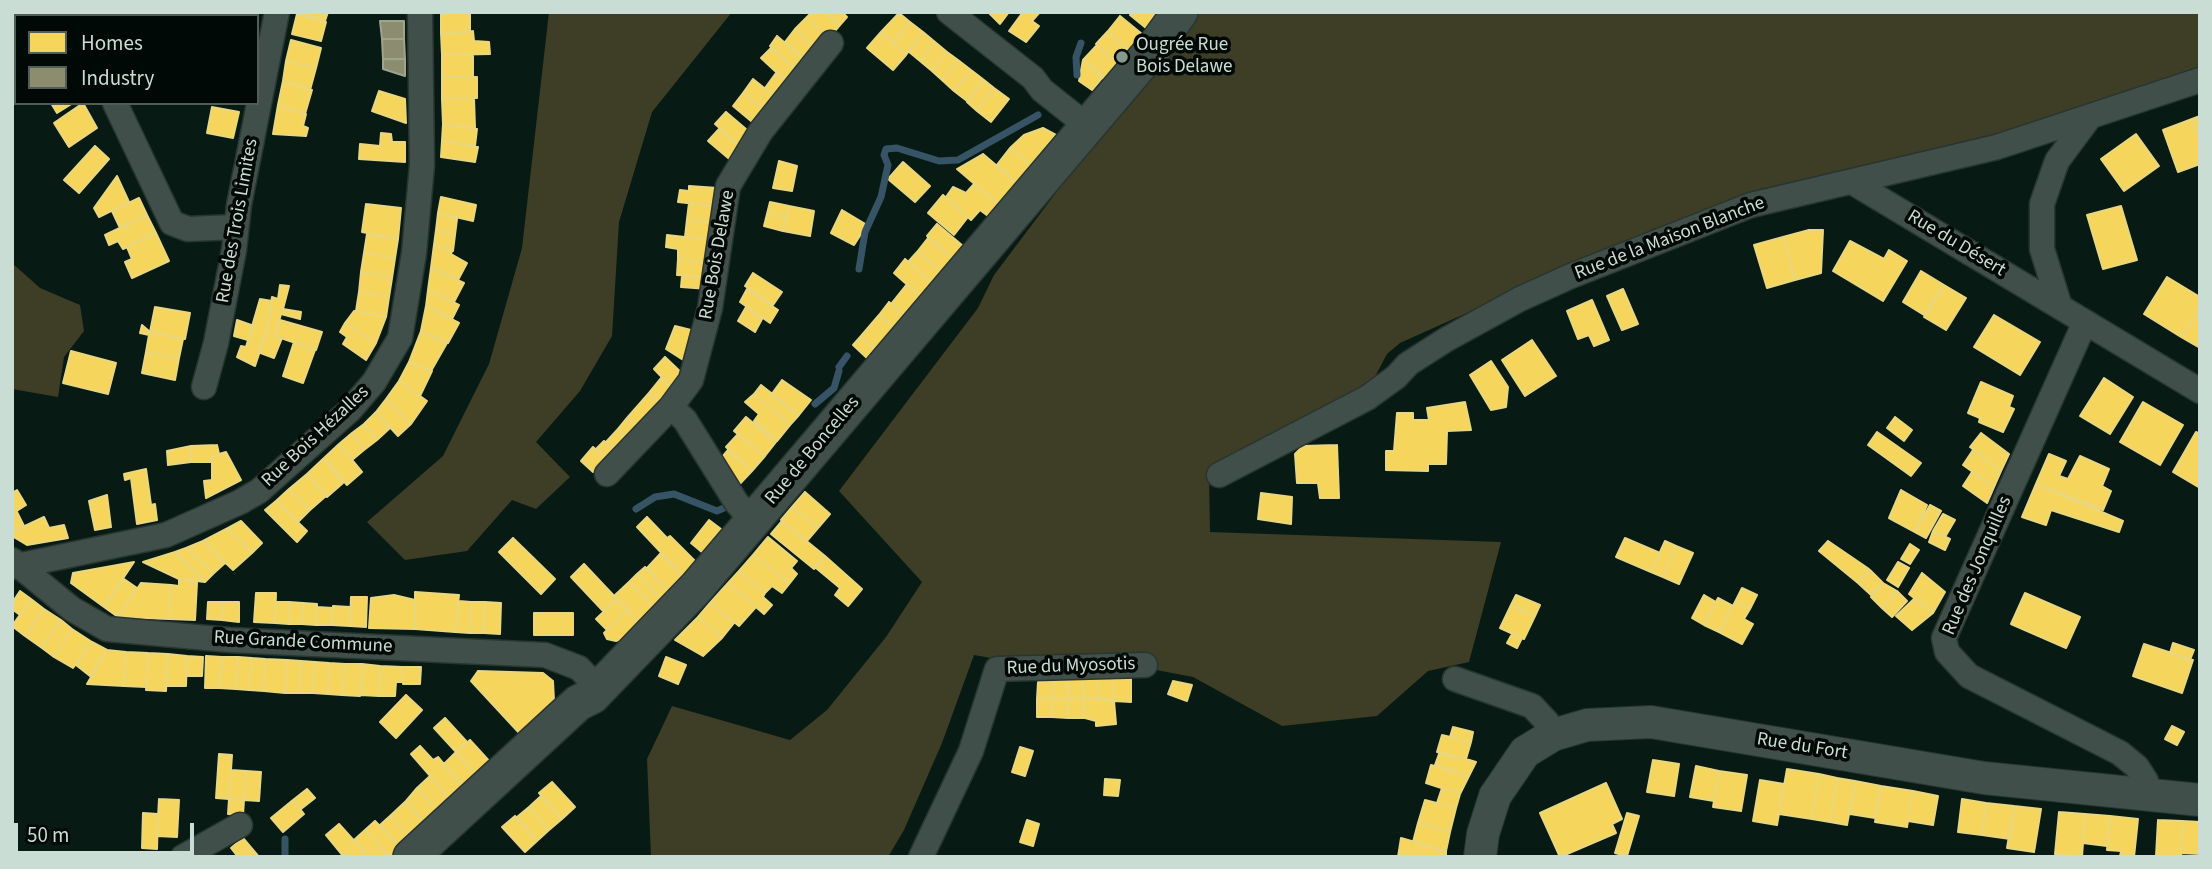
<!DOCTYPE html>
<html>
<head>
<meta charset="utf-8">
<style>
	body { margin:0 }
	#map { position:relative; width:2212px; height:869px; overflow:hidden; background:#081a14; font-family:"Source Sans 3",sans-serif }
	canvas { display:block }
	.frame { position:absolute; inset:0; border:14px solid #caddd5; pointer-events:none }
	.legend { position:absolute; left:14px; top:14px; width:245px; height:91px; box-sizing:border-box; background:#000905; border:2px solid #515e58; margin:0; padding:9px 12px; list-style:none; font-size:21px; color:#caddd5 }
	.legend li { display:flex; align-items:center; gap:14px; height:35px }
	.legend b { width:35px; border:2px solid #515e58 }
	.scale { position:absolute; left:14px; top:823px; width:180px; height:32px; box-sizing:border-box; border:4px solid #caddd5; border-top:0; padding-left:9px; font-size:21px; line-height:24px; white-space:nowrap; color:#caddd5; -webkit-text-stroke:5px #000905; paint-order:stroke }
</style>
</head>
<body>
<div id="map">
<canvas width="2212" height="869"></canvas>
<div class="frame"></div>
<ul class="legend">
<li><b style="height:19px;background:#f6d55c"></b>Homes</li>
<li><b style="height:19px;background:#8c8c6e"></b>Industry</li>
</ul>
<div class="scale">50 m</div>
</div>
<script>
const g = document.querySelector('canvas').getContext('2d');
g.lineJoin = 'round';
function paint(path, color) {
  g.fillStyle = color;
  g.fill(path, 'evenodd');
}
function shape(rows) {
  const path = new Path2D();
  for (const r of rows) {
    path.moveTo(r[0], r[1]);
    for (let i = 2; i < r.length; i += 2) path.lineTo(r[i], r[i + 1]);
  }
  return path;
}
function trace(path, color, width, dash) {
  g.strokeStyle = color;
  g.lineWidth = width;
  g.lineCap = dash ? 'butt' : 'round';
  g.setLineDash(dash || []);
  g.stroke(path);
}
function write(font, color, halo, rows, align = 'center') {
  g.font = font + ' "Source Sans 3",sans-serif';
  g.lineWidth = 7;
  g.setLineDash([]);
  g.textBaseline = 'middle';
  g.strokeStyle = halo;
  g.fillStyle = color;
  for (const [text, x, y, turn = 0] of rows) {
    g.save();
    g.translate(x, y);
    g.rotate((+turn || 0) * Math.PI / 180);
    g.textAlign = isNaN(turn) ? turn : align;
    if (halo) g.strokeText(text, 0, 0);
    g.fillText(text, 0, 0);
    g.restore();
  }
}
paint(shape([
	[549,12,732,12,652,112,619,222,612,336,580,391,536,442,570,477,536,509,512,500,467,551,405,560,367,522,443,456,489,364,522,248],
	[1192,12,2200,12,2200,67,2000,135,1779,186,1654,229,1400,343,1387,354,1370,386,1209,473,1210,532,1501,542,1469,662,1428,671,1377,716,1282,726,1193,677,1151,669,1013,662,974,655,942,743,904,830,888,857,651,857,647,759,672,706,790,740,827,710,886,637,922,582,839,491,978,308,994,275],
	[12,263,40,288,80,305,84,331,64,357,58,397,12,389]
]), '#3e3d25');
const homes = shape([
	[297,12,328,12,325,21,297,12],
	[441,12,470,12,470,32,441,33,441,12],
	[812,12,825,12,840,25,829,38,806,18,812,12],
	[842,12,847,17,840,25,825,13,842,12],
	[988,12,1009,12,1000,24,988,12],
	[1023,12,1040,12,1032,21,1039,26,1026,42,1009,31,1023,12],
	[1132,12,1154,12,1156,14,1146,28,1130,15,1132,12],
	[899,13,910,22,893,43,881,32,899,13],
	[297,14,326,22,321,41,292,34,297,14],
	[1120,16,1142,34,1128,50,1108,31,1120,16],
	[806,18,829,38,818,51,795,29,806,18],
	[910,22,923,32,906,55,893,43,910,22],
	[12,26,16,26,16,69,12,70,12,26],
	[795,29,818,51,808,63,785,42,795,29],
	[473,31,474,41,489,42,490,54,442,55,441,33,473,31],
	[1108,31,1128,50,1118,63,1096,44,1108,31],
	[881,32,906,55,893,70,867,48,881,32],
	[923,32,935,42,920,61,908,51,923,32],
	[777,36,808,63,800,73,770,46,777,36],
	[291,40,321,48,316,68,286,61,291,40],
	[935,42,947,52,932,71,920,61,935,42],
	[1097,45,1118,63,1104,79,1083,60,1097,45],
	[771,48,800,73,789,84,761,58,771,48],
	[947,52,958,60,942,80,932,71,947,52],
	[442,55,473,55,473,77,442,77,442,55],
	[958,60,971,70,954,91,942,80,958,60],
	[1083,60,1103,77,1092,90,1079,81,1083,60],
	[286,61,316,68,310,90,283,81,286,61],
	[971,70,984,80,967,101,954,91,971,70],
	[776,73,789,84,778,99,765,88,776,73],
	[442,77,477,77,477,98,442,99,442,77],
	[753,79,778,99,768,112,743,93,753,79],
	[984,80,994,88,977,111,967,102,984,80],
	[283,81,312,90,305,114,278,105,283,81],
	[994,88,1009,99,991,122,977,111,994,88],
	[379,91,405,99,406,123,372,111,379,91],
	[743,93,768,112,757,126,733,106,743,93],
	[474,98,475,128,443,124,442,99,474,98],
	[51,103,73,103,57,113,51,103],
	[83,103,97,128,69,147,54,123,83,103],
	[278,105,306,114,303,126,308,128,306,136,273,134,278,105],
	[212,107,239,112,233,138,207,133,212,107],
	[726,112,753,135,744,149,715,124,726,112],
	[2200,116,2200,141,2192,119,2200,116],
	[2192,119,2200,141,2200,164,2178,172,2163,130,2192,119],
	[443,124,477,129,475,146,442,141,443,124],
	[1043,128,1056,135,1031,165,1010,148,1024,135,1043,128],
	[719,129,744,149,734,163,708,141,719,129],
	[381,133,391,134,392,142,405,142,405,162,359,159,360,144,380,146,381,133],
	[2136,134,2159,166,2124,191,2101,159,2136,134],
	[442,141,478,147,475,162,441,157,442,141],
	[95,146,109,159,79,193,64,180,95,146],
	[1010,148,1031,165,1017,183,996,166,1010,148],
	[983,154,1017,183,998,204,957,169,983,154],
	[779,161,797,166,792,191,773,188,779,161],
	[903,162,930,186,915,202,888,179,903,162],
	[117,176,129,202,99,217,94,208,117,176],
	[974,184,998,204,988,216,980,210,971,220,946,197,953,187,966,193,974,184],
	[689,186,718,188,715,206,678,202,680,190,689,191,689,186],
	[943,195,968,217,954,235,928,213,943,195],
	[441,197,476,205,473,221,438,213,441,197],
	[139,198,147,215,120,228,112,211,139,198],
	[770,202,789,206,786,218,767,214,770,202],
	[689,203,715,206,713,222,687,219,689,203],
	[366,204,401,208,398,239,362,232,366,204],
	[789,206,814,211,810,236,783,231,789,206],
	[2121,206,2137,260,2103,269,2087,215,2121,206],
	[842,210,867,225,854,245,831,233,842,210],
	[438,213,457,219,455,235,436,230,438,213],
	[767,214,786,218,783,231,764,226,767,214],
	[147,215,156,233,123,249,118,241,109,245,105,235,147,215],
	[687,219,713,222,711,240,685,237,687,219],
	[937,224,963,246,953,259,927,236,937,224],
	[436,230,455,235,453,251,434,245,436,230],
	[1809,230,1823,230,1821,273,1795,280,1783,237,1809,230],
	[156,233,169,261,132,278,125,262,132,259,127,247,156,233],
	[367,234,398,239,395,258,364,253,367,234],
	[667,235,711,240,709,262,678,259,678,249,666,247,667,235],
	[1783,237,1795,280,1767,288,1754,245,1783,237],
	[928,238,953,259,941,272,917,252,928,238],
	[1850,241,1884,259,1889,250,1907,261,1883,301,1833,271,1850,241],
	[434,245,452,251,451,254,467,263,458,280,431,268,434,245],
	[917,252,941,272,933,283,908,262,917,252],
	[364,253,395,258,392,278,361,272,364,253],
	[678,259,709,262,708,277,677,275,678,259],
	[905,259,933,283,921,297,894,273,905,259],
	[431,268,464,283,454,302,428,290,431,268],
	[1921,271,1944,285,1924,315,1903,302,1921,271],
	[361,272,392,278,389,297,359,292,361,272],
	[753,273,782,292,773,305,745,286,753,273],
	[682,276,708,277,708,289,681,287,682,276],
	[2167,277,2200,297,2200,308,2181,337,2144,314,2167,277],
	[907,284,921,297,906,316,891,304,907,284],
	[280,285,289,286,283,309,301,312,300,319,281,314,275,336,282,338,274,358,258,352,267,330,272,297,278,299,280,285],
	[1944,285,1966,298,1946,330,1924,317,1944,285],
	[747,289,778,310,770,323,740,302,747,289],
	[1623,289,1638,324,1622,330,1607,296,1623,289],
	[428,290,459,305,452,319,426,306,428,290],
	[359,292,389,297,386,317,356,311,359,292],
	[260,299,272,301,267,330,255,366,237,357,241,346,246,347,260,299],
	[1592,300,1609,340,1594,346,1589,335,1578,339,1567,311,1592,300],
	[889,302,906,316,895,329,879,315,889,302],
	[426,306,459,323,448,343,421,331,426,306],
	[155,307,190,313,185,339,150,332,155,307],
	[746,307,762,319,755,332,738,321,746,307],
	[2200,308,2200,348,2181,337,2200,308],
	[354,311,386,317,376,343,345,323,354,311],
	[879,315,895,329,876,350,861,336,879,315],
	[1994,315,2040,342,2020,375,1974,347,1994,315],
	[237,320,254,326,248,340,234,336,237,320],
	[280,320,322,332,316,350,275,336,280,320],
	[345,323,376,343,366,360,343,344,347,337,340,332,345,323],
	[142,325,150,332,183,339,179,358,146,352,149,335,140,333,142,325],
	[675,326,699,332,691,365,666,349,675,326],
	[421,331,447,343,431,371,409,362,421,331],
	[861,336,876,350,868,359,853,345,861,336],
	[1532,340,1556,376,1525,396,1502,360,1532,340],
	[294,342,315,350,303,383,283,376,294,342],
	[71,351,116,363,108,394,63,383,71,351],
	[146,352,179,358,175,380,142,373,146,352],
	[665,357,687,378,675,391,654,369,665,357],
	[1491,361,1508,387,1506,407,1491,410,1470,375,1491,361],
	[409,362,432,371,420,396,399,381,409,362],
	[662,377,675,391,662,407,649,393,662,377],
	[2104,378,2133,397,2110,434,2080,416,2104,378],
	[782,380,811,400,799,415,771,395,782,380],
	[399,381,427,401,411,424,386,399,399,381],
	[1981,382,2013,396,2009,407,2014,409,2003,432,1979,422,1980,418,1968,413,1981,382],
	[761,385,799,415,790,425,754,394,761,385],
	[649,393,662,407,641,431,627,418,649,393],
	[754,394,790,425,777,441,754,421,759,414,745,402,754,394],
	[386,399,411,424,398,436,376,412,386,399],
	[1465,402,1471,430,1447,431,1446,464,1428,464,1428,471,1386,470,1386,451,1394,451,1397,413,1413,413,1413,420,1429,420,1427,408,1465,402],
	[2143,402,2183,425,2160,465,2120,442,2143,402],
	[376,412,390,428,377,440,364,424,376,412],
	[746,417,776,442,765,456,734,431,746,417],
	[1895,417,1912,430,1904,441,1887,428,1895,417],
	[627,418,641,431,631,442,618,429,627,418],
	[364,424,377,440,364,450,352,433,364,424],
	[618,429,631,442,620,455,606,442,618,429],
	[1877,432,1921,463,1911,476,1868,445,1877,432],
	[2196,432,2200,434,2200,488,2173,472,2196,432],
	[352,433,364,450,352,460,339,444,352,433],
	[1981,433,2009,454,2001,471,1970,447,1981,433],
	[738,434,765,456,752,471,726,447,738,434],
	[604,441,620,455,612,465,596,449,604,441],
	[339,444,362,472,347,485,324,458,339,444],
	[217,445,219,454,212,456,211,462,191,462,191,446,217,445],
	[1337,445,1339,498,1320,498,1318,483,1297,483,1295,454,1303,446,1337,445],
	[191,446,191,462,168,465,167,451,191,446],
	[593,447,606,458,593,472,581,461,593,447],
	[728,450,752,471,734,490,718,462,728,450],
	[1973,450,2001,471,1994,487,1963,465,1973,450],
	[226,452,241,480,206,498,204,481,212,480,212,456,226,452],
	[2049,454,2066,461,2059,476,2068,479,2080,456,2109,469,2102,486,2111,491,2103,510,2036,484,2049,454],
	[324,458,343,483,327,497,307,474,324,458],
	[146,469,151,505,155,504,157,520,137,524,131,478,125,480,124,474,146,469],
	[1972,472,1994,487,1987,503,1963,486,1972,472],
	[307,474,326,496,310,510,289,489,307,474],
	[2036,484,2123,521,2119,532,2051,510,2046,525,2022,517,2036,484],
	[289,489,310,510,298,522,276,501,289,489],
	[17,490,26,505,12,514,12,493,17,490],
	[1901,490,1927,505,1915,532,1889,518,1901,490],
	[805,492,830,514,818,528,792,507,805,492],
	[1261,493,1292,497,1291,524,1258,519,1261,493],
	[107,495,111,527,95,530,89,501,107,495],
	[276,501,307,531,297,542,265,510,276,501],
	[1930,505,1941,511,1926,538,1915,532,1930,505],
	[792,507,818,528,806,542,781,520,792,507],
	[17,512,24,526,12,532,12,514,17,512],
	[1943,514,1955,520,1945,537,1933,531,1943,514],
	[44,517,49,528,64,525,68,538,27,545,12,536,12,532,44,517],
	[647,517,667,538,670,536,697,563,684,577,637,527,647,517],
	[709,520,721,529,703,553,691,543,709,520],
	[241,521,262,543,252,553,228,528,241,521],
	[782,521,825,556,814,569,771,534,782,521],
	[228,528,252,553,233,570,203,541,228,528],
	[1933,531,1950,539,1945,550,1929,542,1933,531],
	[768,537,797,561,791,568,797,574,790,583,753,555,768,537],
	[513,538,555,579,541,594,499,552,513,538],
	[1625,538,1660,553,1651,572,1616,557,1625,538],
	[203,541,225,563,214,573,186,548,203,541],
	[1665,541,1676,546,1663,577,1651,572,1665,541],
	[1828,541,1869,569,1858,583,1819,551,1828,541],
	[1910,544,1919,550,1910,564,1901,559,1910,544],
	[1676,546,1693,553,1679,584,1663,577,1676,546],
	[186,548,214,573,205,582,175,552,186,548],
	[175,552,205,582,179,579,143,562,175,552],
	[660,554,684,577,669,593,647,568,660,554],
	[753,555,790,583,782,593,772,586,765,593,739,571,753,555],
	[825,556,862,589,848,606,835,595,840,588,816,568,825,556],
	[134,562,104,607,71,583,73,573,134,562],
	[1898,562,1909,568,1898,587,1887,580,1898,562],
	[584,564,617,599,604,612,571,577,584,564],
	[645,567,669,593,662,601,637,574,645,567],
	[1870,570,1883,583,1871,595,1858,583,1870,570],
	[739,571,765,593,763,597,772,605,764,614,728,583,739,571],
	[1922,573,1945,592,1933,613,1909,594,1922,573],
	[637,574,662,601,655,609,629,582,637,574],
	[124,579,137,588,118,617,104,607,124,579],
	[179,579,197,583,195,620,169,619,171,585,179,586,179,579],
	[629,582,655,609,640,623,614,596,629,582],
	[141,583,171,585,169,619,118,617,141,583],
	[728,583,756,607,739,626,710,603,728,583],
	[1883,583,1897,591,1882,608,1871,597,1883,583],
	[1742,588,1757,595,1750,609,1735,602,1742,588],
	[20,591,31,599,20,615,12,609,12,603,20,591],
	[1897,591,1907,601,1892,617,1882,608,1897,591],
	[415,592,459,595,455,632,415,629,415,592],
	[256,593,276,593,275,623,254,622,256,593],
	[2025,593,2080,617,2066,648,2011,624,2025,593],
	[394,595,415,600,415,629,369,628,371,598,394,595],
	[1516,595,1540,605,1535,616,1511,605,1516,595],
	[1704,595,1716,602,1704,625,1692,618,1704,595],
	[351,597,367,597,366,627,350,626,351,597],
	[1718,598,1733,606,1719,632,1704,625,1718,598],
	[1915,598,1933,613,1912,630,1896,616,1915,598],
	[31,599,44,609,25,636,12,626,31,599],
	[617,599,628,610,607,630,596,619,617,599],
	[459,601,471,602,470,633,455,632,459,601],
	[208,602,223,602,222,620,207,619,208,602],
	[223,602,239,602,239,622,222,620,223,602],
	[276,602,289,602,289,624,275,623,276,602],
	[289,602,303,603,302,624,289,624,289,602],
	[471,602,485,602,484,633,470,633,471,602],
	[485,602,501,603,500,634,484,633,485,602],
	[1735,602,1750,609,1744,619,1753,624,1742,644,1719,632,1735,602],
	[303,603,317,604,316,625,302,624,303,603],
	[710,603,734,623,722,638,698,617,710,603],
	[1511,605,1535,616,1524,639,1500,628,1511,605],
	[333,606,350,607,350,626,332,625,333,606],
	[317,607,333,608,332,625,316,625,317,607],
	[44,609,61,620,42,648,25,636,44,609],
	[628,610,640,623,626,637,616,641,607,639,604,633,628,610],
	[534,613,573,613,573,635,534,635,534,613],
	[698,617,722,638,703,656,675,640,698,617],
	[61,620,72,629,54,657,42,648,61,620],
	[72,629,92,642,73,668,54,657,72,629],
	[1512,634,1522,638,1517,648,1507,643,1512,634],
	[92,642,107,650,90,676,76,665,92,642],
	[2173,643,2194,650,2190,660,2170,653,2173,643],
	[2144,644,2193,660,2182,693,2133,676,2144,644],
	[107,650,126,652,124,686,87,684,107,650],
	[126,652,148,653,146,687,124,686,126,652],
	[148,653,168,654,166,691,146,690,148,653],
	[168,654,187,656,186,686,166,686,168,654],
	[187,656,203,657,202,676,187,676,187,656],
	[206,656,222,657,219,688,205,688,206,656],
	[222,657,238,657,236,689,219,688,222,657],
	[238,657,252,658,249,690,236,689,238,657],
	[666,657,686,665,678,684,659,676,666,657],
	[252,658,265,659,264,691,249,690,252,658],
	[265,659,287,660,285,693,264,691,265,659],
	[287,660,301,661,299,693,285,693,287,660],
	[301,661,315,662,313,693,299,693,301,661],
	[315,662,329,663,328,694,313,693,315,662],
	[329,663,345,664,342,695,328,694,329,663],
	[345,664,362,664,360,696,342,695,345,664],
	[362,664,380,666,379,696,361,695,362,664],
	[380,666,402,667,403,682,396,682,395,696,379,696,380,666],
	[402,667,421,667,420,684,403,684,402,667],
	[478,671,543,673,553,681,554,701,521,735,471,681,478,671],
	[1113,677,1131,678,1131,702,1114,701,1113,677],
	[1113,677,1114,701,1099,698,1098,678,1113,677],
	[1098,678,1099,698,1084,698,1082,679,1098,678],
	[1082,679,1084,698,1069,699,1067,680,1082,679],
	[1067,680,1069,699,1053,698,1053,681,1067,680],
	[1053,681,1053,698,1037,699,1038,682,1053,681],
	[1173,681,1192,685,1187,701,1168,694,1173,681],
	[406,695,422,710,396,738,380,722,406,695],
	[1053,698,1052,717,1037,717,1037,699,1053,698],
	[1053,698,1069,699,1068,718,1052,717,1053,698],
	[1084,698,1085,718,1068,718,1069,699,1084,698],
	[1084,698,1114,701,1116,724,1096,726,1096,721,1085,718,1084,698],
	[445,718,467,742,456,752,434,728,445,718],
	[2172,726,2184,732,2177,745,2165,739,2172,726],
	[1453,727,1473,732,1471,742,1450,737,1453,727],
	[1442,735,1471,742,1466,759,1437,752,1442,735],
	[470,740,491,763,477,776,456,752,470,740],
	[420,746,433,760,438,757,464,788,452,801,411,754,420,746],
	[1020,747,1033,751,1025,776,1012,772,1020,747],
	[456,752,477,776,464,788,444,764,456,752],
	[219,754,232,755,229,799,216,798,219,754],
	[1439,754,1466,759,1476,762,1469,776,1435,765,1439,754],
	[1653,760,1679,764,1674,796,1647,792,1653,760],
	[1431,765,1469,776,1460,794,1426,783,1431,765],
	[1696,766,1719,771,1714,801,1690,797,1696,766],
	[1787,769,1819,774,1812,819,1779,814,1787,769],
	[231,770,246,771,244,800,229,799,231,770],
	[246,771,261,772,259,801,244,800,246,771],
	[1719,771,1747,775,1741,811,1713,807,1719,771],
	[1819,774,1837,778,1830,822,1812,819,1819,774],
	[430,776,452,801,439,813,417,788,430,776],
	[1837,778,1855,781,1847,825,1830,822,1837,778],
	[1105,779,1120,780,1118,796,1104,795,1105,779],
	[1760,780,1784,784,1777,825,1753,821,1760,780],
	[1855,781,1881,786,1875,818,1850,814,1855,781],
	[552,782,575,807,562,819,539,793,552,782],
	[1606,783,1622,819,1612,824,1616,833,1560,857,1540,813,1606,783],
	[1881,786,1913,791,1907,827,1875,822,1881,786],
	[417,788,439,813,425,824,406,801,417,788],
	[1442,788,1460,794,1456,808,1437,803,1442,788],
	[307,789,315,798,301,809,293,800,307,789],
	[1913,791,1938,796,1933,825,1908,821,1913,791],
	[541,796,562,819,549,830,529,807,541,796],
	[159,799,179,800,177,837,157,836,159,799],
	[229,799,244,800,243,815,228,814,229,799],
	[1962,799,1986,803,1982,835,1958,832,1962,799],
	[293,800,304,814,283,832,271,818,293,800],
	[1425,800,1456,808,1450,832,1418,823,1425,800],
	[406,801,425,824,411,838,390,816,406,801],
	[1986,803,2014,806,2010,839,1982,835,1986,803],
	[2014,806,2041,809,2034,852,2007,848,2014,806],
	[529,807,549,830,537,841,517,817,529,807],
	[2059,812,2085,814,2082,857,2055,854,2059,812],
	[143,813,158,814,157,849,142,848,143,813],
	[1627,813,1639,816,1627,856,1615,853,1627,813],
	[2085,814,2110,816,2107,846,2083,843,2085,814],
	[390,816,411,838,401,848,380,825,390,816],
	[515,816,537,841,525,852,502,827,515,816],
	[2110,816,2138,819,2134,857,2120,857,2121,851,2107,850,2110,816],
	[1027,820,1039,824,1033,846,1020,842,1027,820],
	[2158,820,2182,821,2181,857,2156,856,2158,820],
	[375,821,401,848,390,857,365,830,375,821],
	[2182,821,2200,822,2200,854,2181,853,2182,821],
	[1418,823,1450,832,1446,851,1413,842,1418,823],
	[339,824,367,855,365,857,344,857,326,835,339,824],
	[365,830,390,857,369,857,354,840,365,830],
	[243,838,259,857,238,857,231,848,243,838],
	[1401,838,1446,851,1446,857,1398,857,1401,838]
]);
paint(homes, '#f6d55c');
trace(homes, '#e9d780', 2);
const industry = shape([
	[380,21,404,21,404,39,382,39,380,21],
	[382,39,404,39,405,59,383,59,382,39],
	[383,59,405,59,405,76,383,69,383,59]
]);
paint(industry, '#8c8c6e');
trace(industry, '#9fa48d', 2);
trace(shape([
	[1077,75,1076,57,1081,43],
	[859,269,865,232,881,197,888,165,884,155,886,149,897,148,939,161,958,160,1038,115],
	[839,367,847,356],
	[815,404,834,388,839,371],
	[636,509,655,497,674,494,717,511,726,507],
	[285,839,285,857]
]), '#375466', 7);
const minor = shape([
	[97,12,97,16],
	[949,12,1033,78,1042,90,1086,125],
	[115,103,172,223,188,229,236,227],
	[1852,182,2200,391],
	[2060,307,2042,249,2042,204,2057,161,2089,118],
	[2085,322,1944,638,1947,652,1969,676,2120,753,2137,767,2146,781,2148,797],
	[204,387,216,343,234,250,239,205,277,12],
	[671,407,685,420,736,502,753,522],
	[607,474,671,407,691,380,710,308,728,186,761,131,831,43],
	[1219,475,1367,398,1396,377,1408,364,1447,339,1520,299,1571,276,1751,205,1997,147,2200,80],
	[12,560,72,609,107,629,230,640,545,655,579,668,599,689],
	[12,567,166,535,240,502,259,491,350,410,374,382,400,338,414,253,422,165,420,12],
	[1455,679,1532,706,1547,722,1553,735],
	[183,857,240,825],
	[921,857,971,751,997,669,1145,665]
]);
const tertiary = shape([
	[1480,857,1483,834,1495,796,1525,752,1553,735,1587,725,1651,722,1984,778,2200,800]
]);
const secondary = shape([
	[411,857,578,703,592,696,696,588,1154,48,1180,12]
]);
trace(minor, '#283530', 27);
trace(tertiary, '#283530', 34);
trace(secondary, '#283530', 38);
trace(minor, '#414f4a', 24);
trace(tertiary, '#414f4a', 32);
trace(secondary, '#414f4a', 35);
for (const [x, y, r, color] of [
	[1122,57,7,"#869991"]
]) {
  const dot = new Path2D();
  dot.arc(x, y, r, 0, 2 * Math.PI);
  g.fillStyle = color;
  g.fill(dot);
  trace(dot, '#000905', 2.5);
}
write('19px', '#caddd5', '#000905', [
	["Ougrée Rue",1136,46],
	["Bois Delawe",1136,68]
], 'left');
write('19px', '#caddd5', '#000905', [
	["Rue des Trois Limites",238,221,-80],
	["Rue de la Maison Blanche",1670,239,-21],
	["Rue du Désert",1956,244,31],
	["Rue Bois Delawe",718,255,-80],
	["Rue Bois Hézalles",316,437,-43],
	["Rue de Boncelles",813,451,-50],
	["Rue des Jonquilles",1978,566,-67],
	["Rue Grande Commune",303,643,3],
	["Rue du Myosotis",1071,667,-2],
	["Rue du Fort",1802,747,9]
]);
</script>
</body>
</html>
